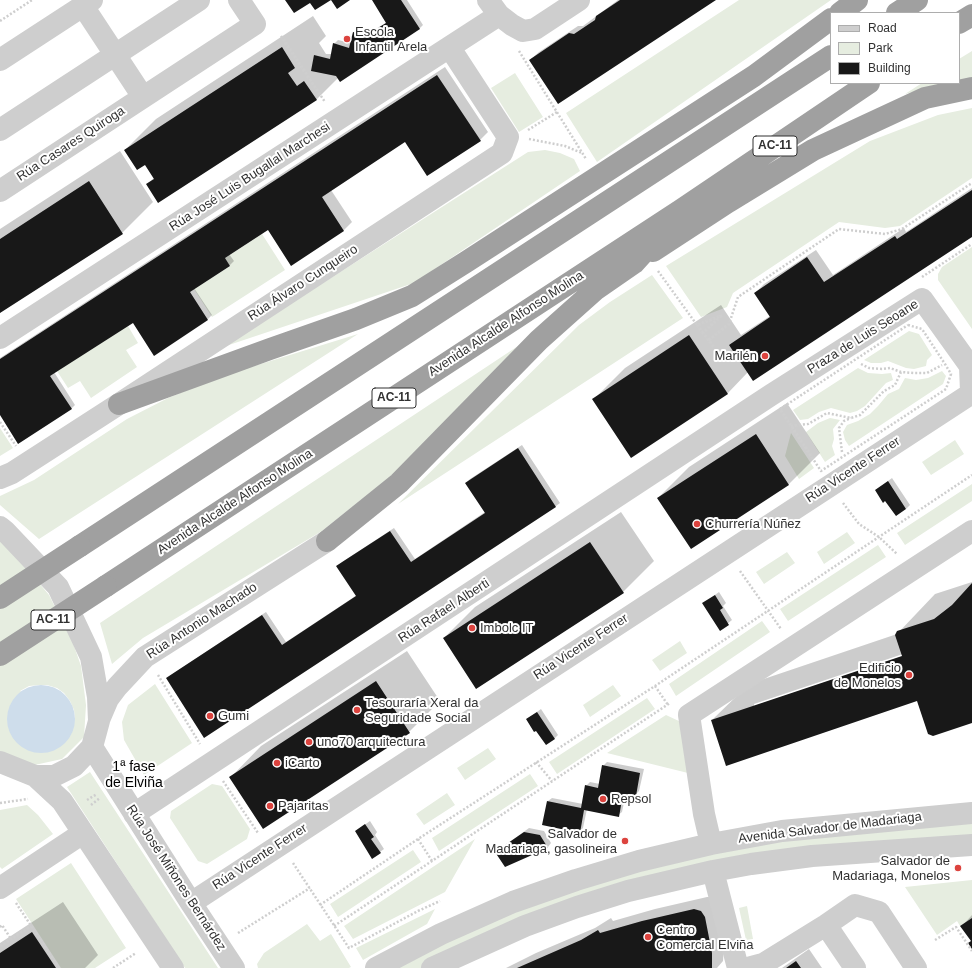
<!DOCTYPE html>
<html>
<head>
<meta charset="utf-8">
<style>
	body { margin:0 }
	#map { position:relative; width:972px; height:968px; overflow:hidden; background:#fff; font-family:Helvetica,sans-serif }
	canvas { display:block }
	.legend { position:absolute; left:830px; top:12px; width:130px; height:72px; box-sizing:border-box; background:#fff; border:1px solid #adadad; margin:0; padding:5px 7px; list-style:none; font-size:12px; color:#313131 }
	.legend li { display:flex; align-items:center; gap:8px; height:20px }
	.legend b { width:20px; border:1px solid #adadad }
</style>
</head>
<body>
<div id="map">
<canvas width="972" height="968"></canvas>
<ul class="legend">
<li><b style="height:5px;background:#cecece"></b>Road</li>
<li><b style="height:11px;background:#e6ede0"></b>Park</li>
<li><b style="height:11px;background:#181818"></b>Building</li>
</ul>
</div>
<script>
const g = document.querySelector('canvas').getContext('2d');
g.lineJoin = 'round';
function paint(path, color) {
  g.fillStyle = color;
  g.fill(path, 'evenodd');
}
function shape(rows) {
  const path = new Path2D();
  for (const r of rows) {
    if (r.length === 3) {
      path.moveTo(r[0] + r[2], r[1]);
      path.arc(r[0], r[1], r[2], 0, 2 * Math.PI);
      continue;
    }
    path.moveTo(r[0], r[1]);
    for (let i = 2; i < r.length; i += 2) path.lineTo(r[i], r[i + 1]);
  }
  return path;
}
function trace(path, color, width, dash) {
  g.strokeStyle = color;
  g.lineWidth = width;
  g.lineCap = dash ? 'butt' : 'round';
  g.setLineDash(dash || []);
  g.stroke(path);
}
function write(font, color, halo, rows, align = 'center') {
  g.font = font + ' Helvetica,sans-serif';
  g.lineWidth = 4;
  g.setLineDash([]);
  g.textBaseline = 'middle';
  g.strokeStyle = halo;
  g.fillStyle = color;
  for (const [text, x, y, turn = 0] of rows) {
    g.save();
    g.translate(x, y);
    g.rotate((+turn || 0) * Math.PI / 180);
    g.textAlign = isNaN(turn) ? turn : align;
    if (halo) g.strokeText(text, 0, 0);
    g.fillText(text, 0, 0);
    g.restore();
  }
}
paint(shape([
	[739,0,831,0,597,162,566,113],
	[972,51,972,77,959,81,959,59],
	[515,73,543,117,519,132,491,88],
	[922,83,949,83,905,94],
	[972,108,972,178,900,226,885,228,839,222,733,293,727,307,701,317,666,266,870,141,938,115],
	[545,150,560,153,574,159,580,171,414,283,223,347,528,152],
	[262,234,285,270,212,317,194,289,230,266,225,258],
	[972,247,972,329,938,280,938,274,942,267],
	[652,275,683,318,398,504,579,325,610,302],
	[128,326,138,343,126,350,137,367,91,398,80,381,68,388,57,371],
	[909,331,919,334,932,355,927,360,926,366,914,369,906,368,888,361,881,363,871,363,864,360],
	[358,334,39,539,0,505,0,496,34,480,127,419,168,398,225,375],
	[518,346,391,476,322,531,143,638,112,664,100,623],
	[858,368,868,373,882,374,891,373,893,380,886,383,865,406,857,411,850,413,831,408,819,412,808,419,800,420,793,410],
	[942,371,946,376,943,384,849,446,845,440,843,432,847,425,858,421,870,414,878,406,888,394,899,389,905,378,916,380,928,378],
	[830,418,840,420,833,429,834,439,832,446,835,455,825,462,806,432,818,423],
	[0,428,13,448,0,456],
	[791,433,814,468,799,479,785,456],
	[955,440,964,454,931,475,922,462],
	[972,484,972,501,905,545,897,533],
	[847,532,855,543,824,564,817,552],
	[0,540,16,555,49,595,73,643,81,666,86,705,84,737,62,759,30,766,0,752],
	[39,685,47,685,57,688,64,693,70,701,74,710,75,718,20,691,29,686],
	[878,545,886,557,788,621,780,609],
	[787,552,795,563,764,584,756,572],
	[762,621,770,632,676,696,669,684],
	[680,641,687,653,660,671,652,660],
	[155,684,192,743,144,775,124,740,122,722,128,705],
	[613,685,621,696,590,717,583,705],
	[647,698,655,709,557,774,549,762],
	[666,715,681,722,688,773,607,753],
	[488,748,496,759,465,780,457,768],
	[90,772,218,968,185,968,67,787],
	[530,774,538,786,439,851,432,838],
	[212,784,222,786,250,829,247,839,207,864,198,861,170,818,171,811],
	[447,793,455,805,424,825,416,814],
	[27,805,38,815,53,834,2,869,0,867,0,810],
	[972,823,972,837,710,865,422,968,393,968,515,908,710,851,804,838],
	[475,839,445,892,353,939,344,926],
	[413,850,421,862,338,917,330,904],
	[71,863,126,948,95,968,61,968,16,899],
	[972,880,972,918,960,926,957,921,937,935,905,887],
	[747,906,753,939,746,940,739,908],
	[435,909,427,924,363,960,356,948],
	[307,924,320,941,331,934,351,967,349,968,258,968,257,964,264,953]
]), '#e6ede0');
paint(shape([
	[41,719,34]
]), '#ceddeb');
paint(shape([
	[373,0,407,0,423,25,419,29,338,78,316,100,147,184,154,178,145,164,125,150,156,119,313,16,326,36,319,43,326,54,332,54,334,44,338,40,351,43,354,32,357,28,377,32,377,30,387,22],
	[618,0,715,0,530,60,539,52,578,26,583,26],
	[445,67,488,132,480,140,405,141,331,190,352,222,344,230,291,264,268,229,229,254,234,261,230,265,194,288,212,315,208,319,154,354,133,321,54,372,75,405,71,409,0,413,0,358],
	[120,151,153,202,122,233,0,312,0,229],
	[972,188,972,236,748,372,728,393,594,399,625,368,721,305,741,335,770,316,755,293,764,284,816,250,833,275,904,228,906,232],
	[787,403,820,453,789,484,691,548,658,498,689,467],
	[522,445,560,503,556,506,205,736,167,678,171,675,266,612,286,642,357,595,338,566,342,562,394,528,415,559,485,512,466,483,470,479],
	[892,478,910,505,906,509,886,500,876,490],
	[621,512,654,561,623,592,444,638,475,607],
	[972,582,972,722,917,700,712,720,749,684,897,634,935,594],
	[906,653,907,655,754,706,754,704],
	[719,592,726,603,723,606,732,620,721,629,704,603],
	[407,651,440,701,409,732,231,777,261,746],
	[541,709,558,735,554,739,527,719],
	[607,762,644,769,639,791,635,795,626,793,622,812,618,815,587,809,583,828,579,832,548,801,552,798,583,804,586,786,590,782,600,784,603,766],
	[370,821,377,832,375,835,384,849,380,852,356,831],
	[529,828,544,831,551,843,548,847,505,866,496,852],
	[707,897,712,897,724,946,723,961,717,968,506,968,536,953,595,928,611,918,613,921,655,909],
	[63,902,98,955,85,968,0,968,0,943],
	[972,915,972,947,972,941,962,926],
	[809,949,822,968,782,968]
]), '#0003');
paint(shape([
	[285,0,350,0,337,9,331,0,315,10,310,3,294,13],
	[372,0,401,0,420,29,340,82,336,76,311,71,314,55,330,59,333,43,349,48,353,32,375,36,376,29,386,23],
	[620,0,716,0,558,104,529,60,569,33,574,34,595,20,596,16],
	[282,47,295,68,288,73,297,86,304,81,317,100,158,203,146,184,154,179,145,165,137,170,124,150],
	[437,75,481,141,427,176,405,142,322,197,344,231,291,266,268,230,225,258,230,266,190,292,208,320,154,356,133,323,50,376,72,409,18,444,0,415,0,359],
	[89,181,123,234,0,313,0,239],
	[972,190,972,237,753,381,729,345,770,317,754,293,807,257,824,282,895,236,897,239],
	[689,335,728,394,631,458,592,399],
	[756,434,789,485,691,549,657,498],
	[518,448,556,507,204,738,166,678,262,615,282,645,356,596,336,566,390,531,411,562,485,513,465,483],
	[888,481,906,509,896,516,885,501,883,503,875,490],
	[590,542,624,593,476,689,443,638],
	[972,583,972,723,933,736,928,734,917,701,726,766,711,720,902,656,895,635,897,631,934,619,952,605],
	[715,595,723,608,720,610,729,625,720,631,702,603],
	[376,681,410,733,263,829,229,777],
	[537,712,555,739,546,745,536,731,534,732,526,719],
	[602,765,640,773,636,796,623,794,619,817,584,810,580,833,542,825,547,801,581,808,585,785,598,788],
	[365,824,374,837,371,839,381,853,372,859,355,831],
	[524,832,540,835,548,848,505,867,495,852],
	[694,909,701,911,705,917,712,953,712,968,517,968,581,940,598,930,600,933,642,921],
	[972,918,972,949,968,943,971,941,960,926],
	[32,932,56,968,0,968,0,953],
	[796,961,801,968,786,968]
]), '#181818');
trace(shape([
	[0,21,32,0],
	[281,36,325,102],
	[519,51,586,159],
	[528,130,557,112],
	[529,139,565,146,582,153],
	[658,271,697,325,721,316,703,333,714,347],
	[922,277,972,244],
	[697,325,703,333],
	[908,325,922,329,945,364,951,374,946,389,821,471,780,409,908,325],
	[709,340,729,324,738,297,839,229,885,234,902,229,972,183],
	[861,364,869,368,882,369,890,368,901,372,914,373,927,373,942,365],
	[0,422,16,446],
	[791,426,808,424,827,413,851,418,860,415,884,391,895,385,901,372],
	[842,452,839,428,844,421,851,418],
	[843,503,859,524,879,537,897,554],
	[740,571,781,629],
	[158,675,200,744],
	[655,686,668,705],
	[536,762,552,781],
	[223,781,258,833],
	[87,800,97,794],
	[0,803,28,799],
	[91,805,100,798],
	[418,839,432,861],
	[293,863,349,948,418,911,440,901],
	[16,903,59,968],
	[320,905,418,839,655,686,972,475],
	[334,926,670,703],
	[0,927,2,925,11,939],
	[238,933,310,888],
	[935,940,956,927,972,951],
	[0,946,31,926],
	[113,968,136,953]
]), '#cecece', 2.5, [2, 2]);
trace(shape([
	[488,0,499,15,512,25,523,31,535,29,579,0],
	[83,6,143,97],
	[0,60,92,0],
	[0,130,199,0],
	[0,191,255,24,239,0],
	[0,338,499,15],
	[0,478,12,473,119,404,502,153,508,137,450,48],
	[0,527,5,531,58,587,91,657,98,697,99,721,92,747,74,766,54,776,35,776,0,762],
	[99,720,108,699,117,687,145,657,327,541],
	[92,747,191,903,234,968],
	[35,776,62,801,173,968],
	[134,814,771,395,922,299,970,366,971,392],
	[711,844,704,814,689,715,972,531],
	[713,871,738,968],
	[0,888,83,833],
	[191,903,972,393],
	[826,925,855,968],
	[376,968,441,934,513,902,576,880,639,861,711,844,782,831,972,813],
	[432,968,525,926,577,907,628,891,713,871,751,864,812,856,972,845],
	[748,968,763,964,826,925,855,905,879,912,916,968]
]), '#cecece', 22);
trace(shape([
	[840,13,857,0],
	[897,13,917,0],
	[959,23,972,15],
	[689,209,728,202],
	[653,251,728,202,813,150,925,98,972,88],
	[119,404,270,349,356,319,412,296,466,262,754,76,831,19],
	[327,541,399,483,539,340,595,290,634,263,663,231],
	[80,546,831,56],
	[106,586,681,210,869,83]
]), '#a0a0a0', 22);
trace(shape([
	[0,598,80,546],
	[0,655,106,586]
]), '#a0a0a0', 22);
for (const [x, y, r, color] of [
	[347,39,4,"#dc433e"],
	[765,356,4,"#dc433e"],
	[697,524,4,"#dc433e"],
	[472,628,4,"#dc433e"],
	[909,675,4,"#dc433e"],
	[357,710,4,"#dc433e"],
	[210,716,4,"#dc433e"],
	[309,742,4,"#dc433e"],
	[277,763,4,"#dc433e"],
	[603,799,4,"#dc433e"],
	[270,806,4,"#dc433e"],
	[625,841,4,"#dc433e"],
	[958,868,4,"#dc433e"],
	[648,937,4,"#dc433e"]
]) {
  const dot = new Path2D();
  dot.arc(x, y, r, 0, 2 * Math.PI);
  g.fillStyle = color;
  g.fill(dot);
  trace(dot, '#fff', 1.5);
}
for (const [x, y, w] of [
	[775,146,44],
	[394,398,44],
	[53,620,44]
]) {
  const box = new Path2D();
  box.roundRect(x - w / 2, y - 10, w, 20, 3);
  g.fillStyle = '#fff';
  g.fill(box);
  trace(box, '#313131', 1);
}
write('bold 12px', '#313131', null, [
	["AC-11",775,146],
	["AC-11",394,398],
	["AC-11",53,620]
]);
write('13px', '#313131', '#fff', [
	["Escola",355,32],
	["Infantil Arela",355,47],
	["Marilén",757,356,"right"],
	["Churrería Núñez",705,524],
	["Imbolc IT",480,628],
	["Edificio",901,668,"right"],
	["de Monelos",901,683,"right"],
	["Tesouraría Xeral da",365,703],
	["Seguridade Social",365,718],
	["Gumi",218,716],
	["uno70 arquitectura",317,742],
	["iCarto",285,763],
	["Repsol",611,799],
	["Pajaritas",278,806],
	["Salvador de",617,834,"right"],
	["Madariaga, gasolineira",617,849,"right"],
	["Salvador de",950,861,"right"],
	["Madariaga, Monelos",950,876,"right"],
	["Centro",656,930],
	["Comercial Elviña",656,945]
], 'left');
write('13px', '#313131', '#fff', [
	["Rúa Casares Quiroga",71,144,-33],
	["Rúa José Luis Bugallal Marchesi",250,177,-33],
	["Rúa Álvaro Cunqueiro",303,283,-33],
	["Avenida Alcalde Alfonso Molina",506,324,-33],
	["Praza de Luis Seoane",863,337,-32],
	["Rúa Vicente Ferrer",853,470,-33],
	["Avenida Alcalde Alfonso Molina",235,502,-33],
	["Rúa Rafael Alberti",444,611,-33],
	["Rúa Antonio Machado",202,621,-33],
	["Rúa Vicente Ferrer",581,647,-33],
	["Avenida Salvador de Madariaga",830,828,-7],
	["Rúa Vicente Ferrer",260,857,-33],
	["Rúa José Miñones Bernárdez",176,878,57]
]);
write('14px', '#000', '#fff', [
	["1ª fase",134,767],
	["de Elviña",134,783]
]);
</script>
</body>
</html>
